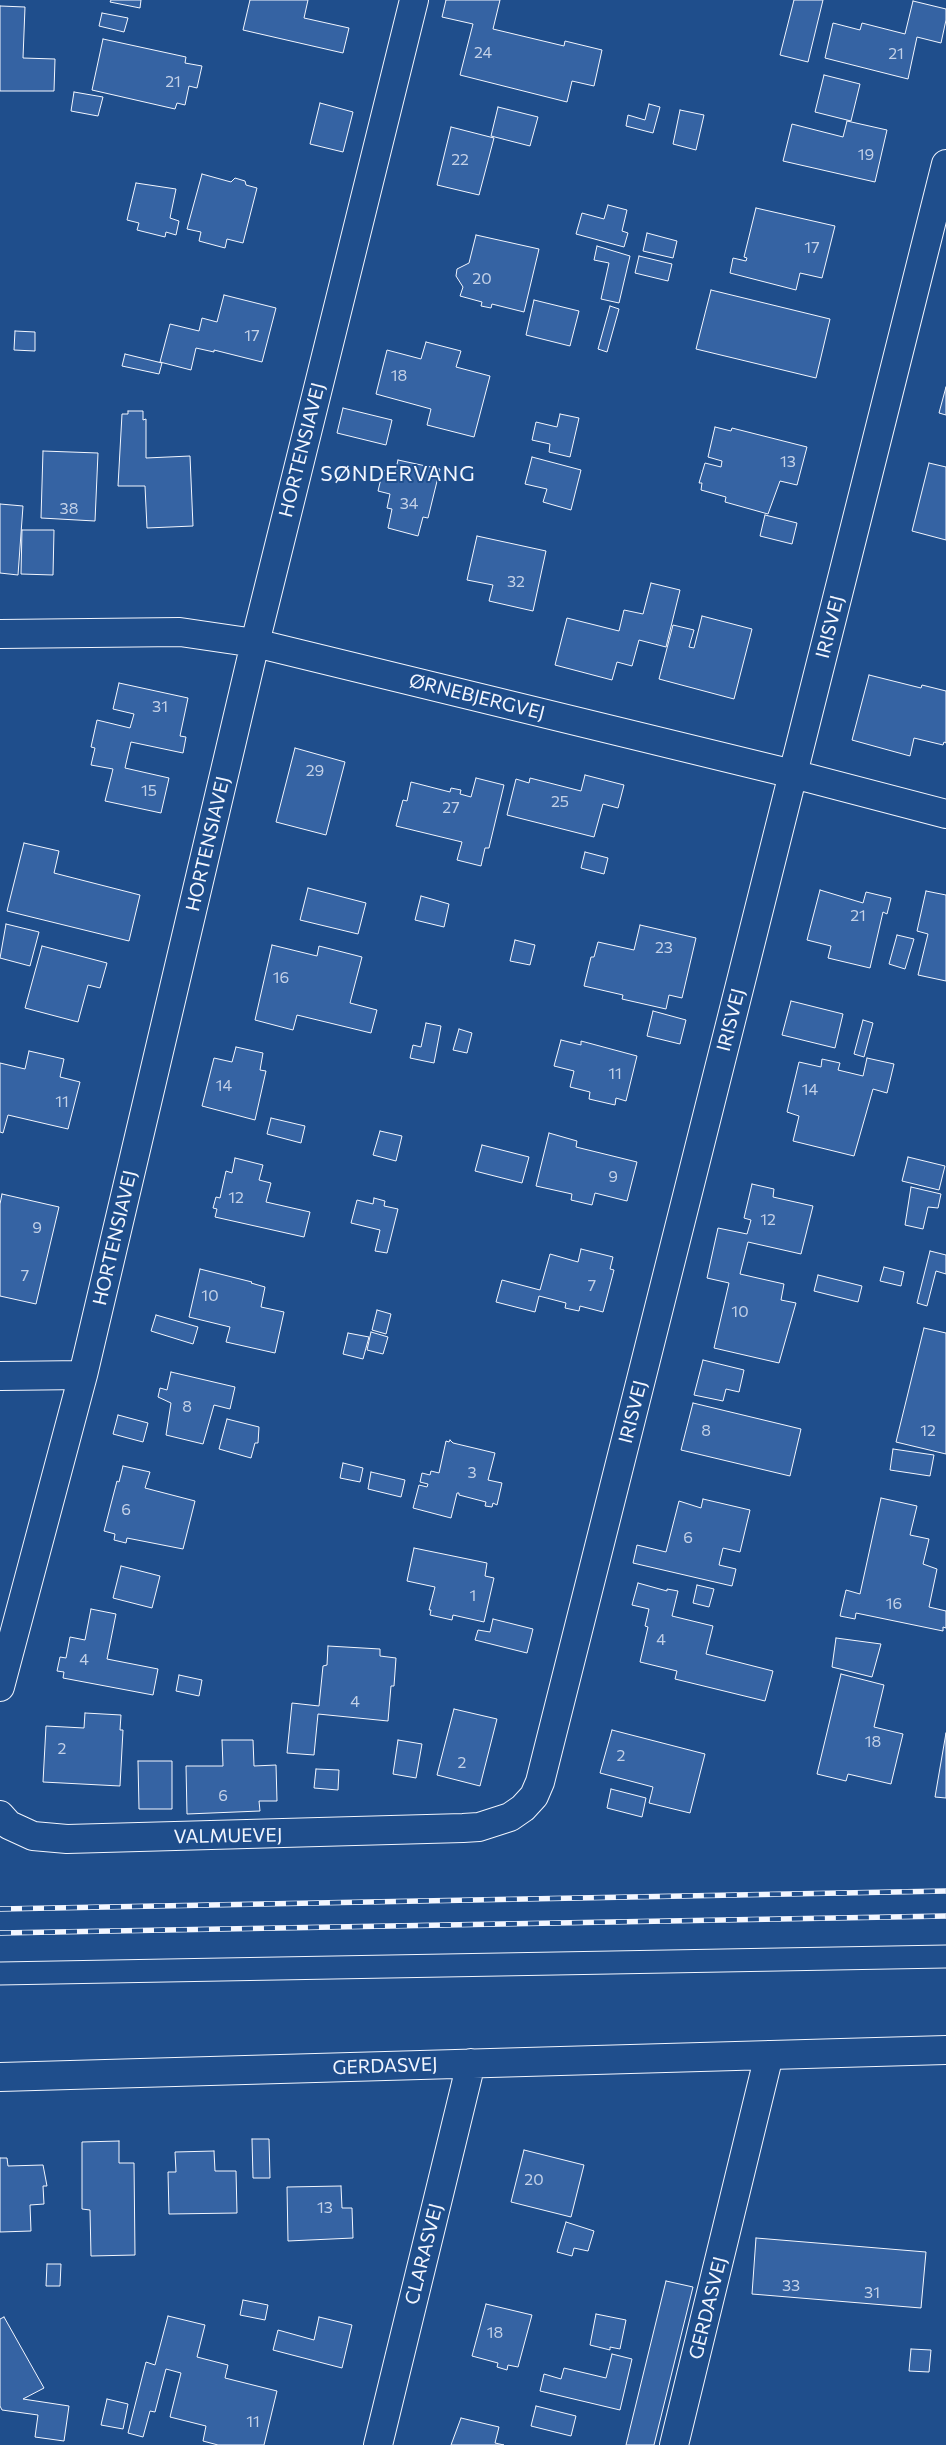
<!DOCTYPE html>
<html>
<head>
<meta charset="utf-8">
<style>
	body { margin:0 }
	canvas { display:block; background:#1f4e8c }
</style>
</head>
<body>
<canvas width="946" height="2445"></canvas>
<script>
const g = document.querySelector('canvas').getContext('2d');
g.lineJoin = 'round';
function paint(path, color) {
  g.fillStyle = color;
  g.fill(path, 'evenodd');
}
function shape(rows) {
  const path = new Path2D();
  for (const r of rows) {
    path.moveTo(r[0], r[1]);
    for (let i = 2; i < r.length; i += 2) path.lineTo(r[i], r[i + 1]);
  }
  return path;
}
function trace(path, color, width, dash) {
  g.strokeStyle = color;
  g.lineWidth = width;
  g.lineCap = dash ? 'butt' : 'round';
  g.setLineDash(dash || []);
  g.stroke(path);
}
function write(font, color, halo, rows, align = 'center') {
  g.font = font + ' Commissioner,sans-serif';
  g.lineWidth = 4;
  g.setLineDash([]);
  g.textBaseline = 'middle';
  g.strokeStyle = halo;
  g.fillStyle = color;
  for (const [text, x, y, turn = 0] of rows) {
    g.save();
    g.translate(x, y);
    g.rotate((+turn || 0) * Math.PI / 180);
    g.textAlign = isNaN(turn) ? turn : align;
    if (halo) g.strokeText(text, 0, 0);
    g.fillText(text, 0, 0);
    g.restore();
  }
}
const building = shape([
	[111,0,141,0,140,8,110,2,111,0],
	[250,0,308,0,304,18,349,28,343,53,243,30,250,0],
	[446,0,500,0,493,29,564,46,565,41,602,50,594,86,572,81,567,102,460,75,473,24,442,17,446,0],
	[794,0,823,0,808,62,780,55,794,0],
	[913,1,946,9,946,20,941,43,917,37,908,79,825,58,833,23,860,30,862,23,905,34,913,1],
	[0,6,25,7,23,58,55,59,54,91,0,91,0,6],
	[102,13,128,18,124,32,99,26,102,13],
	[103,39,186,57,185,63,202,66,197,88,189,86,185,105,177,103,175,109,92,90,103,39],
	[824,75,860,84,851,121,815,112,824,75],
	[74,92,103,97,98,116,71,111,74,92],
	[320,103,353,112,343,152,310,144,320,103],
	[649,104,660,107,653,133,626,126,628,115,645,120,649,104],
	[498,107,538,117,530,146,491,136,498,107],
	[680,110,704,115,696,150,673,144,680,110],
	[847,121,887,130,875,182,783,161,792,124,843,137,847,121],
	[451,127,494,138,479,195,437,185,451,127],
	[202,174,231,182,235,178,245,181,246,185,257,188,243,243,227,239,225,248,199,241,201,232,187,229,202,174],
	[136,183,176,189,170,218,179,221,176,235,166,232,165,237,137,230,139,223,127,220,136,183],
	[608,205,627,210,622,231,628,233,624,247,576,234,582,213,604,219,608,205],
	[756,208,835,226,822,278,800,273,796,290,730,273,733,258,746,261,747,258,744,257,756,208],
	[647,233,677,241,673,258,643,251,647,233],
	[476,235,539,249,524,312,492,304,491,308,481,306,482,302,460,296,463,287,456,276,457,269,469,263,476,235],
	[597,246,630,256,619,303,601,299,609,263,594,260,597,246],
	[639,256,672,264,668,281,635,273,639,256],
	[711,290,830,319,816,378,696,349,711,290],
	[224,295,276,308,262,362,214,350,214,352,196,348,191,370,160,362,170,324,199,331,202,318,217,322,224,295],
	[534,300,579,311,570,346,526,335,534,300],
	[610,306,619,309,607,352,598,349,610,306],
	[15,331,35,332,35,351,14,350,15,331],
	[426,342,461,351,456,367,490,376,474,437,427,425,431,409,376,394,387,350,421,359,426,342],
	[125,354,162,363,159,374,122,366,125,354],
	[946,387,946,415,939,413,946,387],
	[343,408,392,420,386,445,337,433,343,408],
	[128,411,143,411,143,420,146,419,146,458,190,456,193,526,147,528,145,486,118,486,122,414,128,414,128,411],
	[560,414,579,418,570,457,549,452,550,444,532,440,536,422,557,427,560,414],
	[715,427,731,431,732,428,807,447,797,485,780,481,768,514,725,502,726,497,701,490,702,483,699,483,705,463,721,467,722,461,708,457,715,427],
	[43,451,98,453,95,521,41,518,43,451],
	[532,457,581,470,571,510,543,502,547,489,525,484,532,457],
	[398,460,440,469,428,518,423,517,418,536,388,528,392,509,387,508,390,494,378,491,383,470,395,473,398,460],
	[929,463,946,467,946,540,912,531,929,463],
	[0,504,23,506,18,575,0,573,0,504],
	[765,515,797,523,792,544,760,536,765,515],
	[22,530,54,530,53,575,21,574,22,530],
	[477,536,546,551,533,611,489,601,493,585,467,580,477,536],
	[651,583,680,590,666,647,639,640,632,666,617,662,612,680,555,665,567,618,619,631,624,610,643,614,651,583],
	[702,616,752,629,734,699,659,679,673,625,694,630,689,647,694,648,702,616],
	[869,675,921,688,922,685,946,691,946,743,944,742,943,745,914,738,910,756,852,740,869,675],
	[119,683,188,698,180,736,186,737,183,753,131,742,125,768,169,778,161,813,105,801,113,769,91,765,95,748,91,747,97,720,130,728,134,714,113,709,119,683],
	[295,748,345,762,326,835,276,822,295,748],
	[585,775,624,785,618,808,603,804,594,837,507,815,516,779,529,783,530,778,581,791,585,775],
	[476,778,504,785,489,848,485,848,481,866,457,860,462,842,396,826,403,800,407,801,411,782,450,792,451,788,461,790,460,794,471,797,476,778],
	[24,843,59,851,54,873,140,895,129,941,7,911,24,843],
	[585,852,608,858,604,874,581,868,585,852],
	[308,888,366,903,358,934,300,920,308,888],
	[820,890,863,903,866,892,891,898,887,914,883,912,870,968,828,958,831,946,807,940,820,890],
	[926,891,946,895,946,981,918,975,928,934,917,931,926,891],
	[421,896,449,904,444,927,415,920,421,896],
	[6,924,39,932,30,966,0,958,6,924],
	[640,925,696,938,682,998,669,995,666,1009,622,999,623,995,584,986,591,957,594,957,598,942,634,950,640,925],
	[897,935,914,939,905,969,889,964,897,935],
	[515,940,535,945,530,965,510,961,515,940],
	[272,945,317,956,319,946,362,957,350,1003,377,1010,371,1033,297,1015,293,1030,255,1020,272,945],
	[42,946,107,963,100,988,88,985,78,1022,25,1008,42,946],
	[791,1001,843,1014,835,1048,782,1035,791,1001],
	[653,1011,686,1020,680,1044,647,1036,653,1011],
	[863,1020,873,1023,864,1057,854,1054,863,1020],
	[426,1023,441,1026,434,1063,410,1058,413,1045,421,1047,426,1023],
	[459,1029,472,1033,467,1053,453,1050,459,1029],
	[561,1040,581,1045,581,1041,637,1056,626,1101,616,1098,615,1105,589,1099,590,1092,570,1087,574,1071,554,1066,561,1040],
	[236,1047,263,1053,260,1070,266,1071,255,1120,202,1106,214,1058,232,1062,236,1047],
	[29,1051,64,1059,60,1077,80,1082,68,1129,8,1115,3,1133,0,1132,0,1063,25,1069,29,1051],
	[867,1058,894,1064,887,1093,873,1089,854,1156,793,1141,799,1116,787,1112,799,1062,821,1067,822,1059,840,1063,838,1070,863,1076,867,1058],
	[271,1118,305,1126,301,1143,267,1134,271,1118],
	[380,1131,402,1136,396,1161,373,1155,380,1131],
	[549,1133,577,1141,576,1147,637,1162,627,1201,595,1193,592,1205,571,1200,572,1194,536,1186,549,1133],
	[482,1145,529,1157,522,1183,475,1171,482,1145],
	[908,1157,945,1166,939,1190,902,1181,908,1157],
	[235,1158,263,1165,259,1180,271,1183,266,1202,310,1212,304,1237,215,1217,217,1209,213,1208,216,1197,220,1198,226,1171,232,1173,235,1158],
	[752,1184,774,1189,773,1197,813,1206,801,1254,748,1242,740,1274,784,1284,781,1300,796,1303,779,1363,714,1348,729,1283,707,1278,718,1228,747,1234,751,1220,744,1218,752,1184],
	[911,1187,941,1194,938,1208,928,1207,923,1229,905,1225,911,1187],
	[2,1194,59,1207,36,1304,0,1296,0,1204,2,1194],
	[374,1198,385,1201,384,1206,398,1209,387,1253,375,1251,380,1230,351,1223,357,1200,373,1204,374,1198],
	[581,1249,613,1257,610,1269,614,1270,603,1312,580,1306,579,1311,565,1308,566,1303,539,1296,535,1312,496,1302,502,1280,540,1290,550,1254,578,1262,581,1249],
	[930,1251,946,1255,946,1274,936,1271,927,1306,917,1303,930,1251],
	[884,1267,904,1272,901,1286,880,1281,884,1267],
	[200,1269,252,1282,251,1283,265,1287,261,1307,284,1312,275,1353,226,1342,230,1327,189,1317,200,1269],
	[818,1275,862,1286,858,1302,814,1291,818,1275],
	[377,1310,391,1314,386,1334,372,1330,377,1310],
	[156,1315,198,1327,193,1344,151,1331,156,1315],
	[924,1328,946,1333,946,1454,896,1442,924,1328],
	[371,1332,388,1337,383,1354,367,1350,371,1332],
	[348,1333,369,1337,363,1359,343,1354,348,1333],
	[703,1360,744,1370,739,1392,726,1389,723,1401,694,1395,703,1360],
	[171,1372,235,1387,230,1409,214,1405,203,1444,166,1435,171,1403,158,1397,160,1388,167,1390,171,1372],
	[693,1403,801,1429,790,1476,681,1450,693,1403],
	[118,1415,148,1423,143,1442,113,1434,118,1415],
	[227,1419,259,1427,258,1443,255,1443,251,1458,219,1449,227,1419],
	[450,1440,453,1443,495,1453,488,1480,502,1483,497,1505,493,1503,492,1507,485,1506,486,1502,459,1495,459,1493,457,1493,451,1518,413,1508,419,1485,427,1487,428,1484,420,1482,422,1473,430,1475,431,1471,439,1473,446,1441,449,1442,450,1440],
	[893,1449,934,1455,930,1476,890,1470,893,1449],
	[343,1463,363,1468,360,1482,340,1478,343,1463],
	[123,1466,150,1472,145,1488,195,1501,183,1549,127,1538,126,1543,114,1540,115,1534,104,1531,117,1481,119,1482,123,1466],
	[371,1472,405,1480,401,1497,368,1489,371,1472],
	[881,1498,917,1506,910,1535,929,1539,923,1564,937,1569,929,1607,946,1611,946,1628,943,1627,943,1631,856,1613,855,1619,840,1616,846,1590,860,1594,881,1498],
	[703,1499,750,1510,740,1552,723,1548,719,1565,736,1569,732,1586,633,1563,637,1545,666,1552,679,1501,701,1508,703,1499],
	[414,1548,487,1563,485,1576,494,1578,484,1622,453,1615,452,1620,430,1615,431,1610,429,1610,435,1587,407,1581,414,1548],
	[121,1566,160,1576,152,1608,113,1598,121,1566],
	[638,1583,667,1591,667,1589,678,1591,672,1616,713,1626,706,1654,773,1671,765,1701,675,1679,677,1671,640,1662,648,1627,645,1626,649,1609,632,1605,638,1583],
	[697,1585,714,1589,709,1607,693,1603,697,1585],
	[91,1609,116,1614,107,1659,158,1669,153,1695,63,1678,64,1672,57,1671,60,1657,66,1658,70,1637,85,1640,91,1609],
	[493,1619,533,1629,527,1653,475,1640,478,1630,490,1632,493,1619],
	[836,1638,881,1644,872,1677,832,1667,836,1638],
	[328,1646,380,1649,380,1656,396,1658,394,1686,391,1686,388,1721,318,1714,314,1755,287,1753,292,1703,319,1706,323,1666,327,1665,328,1646],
	[841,1674,884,1685,874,1727,903,1734,891,1784,848,1774,846,1781,817,1774,841,1674],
	[179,1675,202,1680,199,1696,176,1691,179,1675],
	[454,1709,497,1719,480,1786,437,1775,454,1709],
	[85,1713,121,1715,120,1730,123,1730,120,1786,43,1782,46,1726,84,1728,85,1713],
	[612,1730,705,1754,690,1813,649,1803,653,1787,600,1773,612,1730],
	[946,1733,946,1798,935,1797,946,1733],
	[222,1740,253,1740,254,1766,276,1765,277,1801,259,1801,260,1811,187,1814,186,1766,223,1766,222,1740],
	[398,1740,422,1744,416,1778,393,1774,398,1740],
	[138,1761,172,1761,172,1809,139,1809,138,1761],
	[316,1769,339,1770,338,1790,314,1788,316,1769],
	[611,1789,646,1798,642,1817,607,1808,611,1789],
	[252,2139,269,2139,270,2178,253,2178,252,2139],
	[119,2141,119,2163,134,2163,135,2255,91,2256,90,2210,82,2209,82,2142,119,2141],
	[524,2150,584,2165,571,2217,511,2202,524,2150],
	[214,2151,215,2171,236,2171,237,2213,169,2214,168,2172,176,2172,175,2152,214,2151],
	[0,2158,7,2158,8,2166,43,2165,47,2186,43,2186,44,2204,30,2205,31,2231,0,2232,0,2158],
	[341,2186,342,2208,352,2208,353,2238,288,2241,287,2187,341,2186],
	[566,2222,594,2231,588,2251,574,2248,572,2256,557,2252,566,2222],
	[756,2238,926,2252,921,2308,752,2294,756,2238],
	[47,2264,61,2264,60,2286,46,2286,47,2264],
	[666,2281,693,2287,654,2445,626,2445,666,2281],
	[243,2300,268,2305,265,2320,240,2315,243,2300],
	[486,2304,532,2315,518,2367,508,2365,507,2370,497,2367,498,2363,472,2356,486,2304],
	[596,2314,626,2320,620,2349,610,2347,610,2350,590,2345,596,2314],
	[168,2316,205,2325,197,2357,228,2365,225,2378,277,2391,264,2445,218,2445,203,2441,206,2426,170,2417,181,2373,166,2369,155,2412,150,2411,143,2437,128,2433,146,2362,155,2365,168,2316],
	[4,2317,44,2388,23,2399,69,2406,64,2441,35,2437,38,2415,2,2410,0,2406,0,2319,4,2317],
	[319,2317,352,2325,342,2368,273,2350,278,2330,314,2340,319,2317],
	[911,2349,931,2350,929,2372,909,2371,911,2349],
	[612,2354,632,2359,620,2410,540,2391,544,2374,561,2379,564,2368,606,2378,612,2354],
	[107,2399,128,2404,123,2429,101,2425,107,2399],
	[536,2406,576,2416,571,2436,531,2426,536,2406],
	[461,2418,499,2427,495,2443,504,2445,451,2445,461,2418]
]);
paint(building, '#3563a3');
trace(building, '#f2f6ff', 1);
const street = shape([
	[0,634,180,632,255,643,793,774,946,814],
	[0,1376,83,1375],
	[0,1687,83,1375,255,643,414,0],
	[0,1815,9,1825,33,1836,67,1839,463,1828,479,1827,510,1817,523,1808,534,1796,540,1782,946,164],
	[0,2077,946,2050],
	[378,2445,471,2063],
	[674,2445,769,2055]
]);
trace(street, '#f2f6ff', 30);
trace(street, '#1f4e8c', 28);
trace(shape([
	[0,1962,946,1945],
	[0,1985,946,1968]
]), '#f2f6ff', 1);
const rail = shape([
	[0,1909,946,1891],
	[0,1933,946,1916]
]);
trace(rail, '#f2f6ff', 5.5);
trace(rail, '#1f4e8c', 4, [11]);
write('16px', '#c3d1e8', null, [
	["24",483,53],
	["21",896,54],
	["21",173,82],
	["19",866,155],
	["22",460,160],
	["17",812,248],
	["20",482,279],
	["17",252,336],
	["18",399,376],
	["13",788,462],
	["34",409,504],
	["38",69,509],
	["32",516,582],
	["31",160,707],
	["29",315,771],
	["15",149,791],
	["25",560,802],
	["27",451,808],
	["21",858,916],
	["23",664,948],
	["16",281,978],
	["11",615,1074],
	["14",224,1086],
	["14",810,1090],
	["11",62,1102],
	["9",613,1177],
	["12",236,1198],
	["12",768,1220],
	["9",37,1228],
	["7",25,1276],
	["7",592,1286],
	["10",210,1296],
	["10",740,1312],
	["8",187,1407],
	["8",706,1431],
	["12",928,1431],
	["3",472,1473],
	["6",126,1510],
	["6",688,1538],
	["1",473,1596],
	["16",894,1604],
	["4",661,1640],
	["4",84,1660],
	["4",355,1702],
	["18",873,1742],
	["2",62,1749],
	["2",621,1756],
	["2",462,1763],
	["6",223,1796],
	["20",534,2180],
	["13",325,2208],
	["33",791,2286],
	["31",872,2293],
	["18",495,2333],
	["11",253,2422]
]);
write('19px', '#f2f6ff', '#1f4e8c', [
	["HORTENSIAVEJ",302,450,-76],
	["IRISVEJ",830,627,-76],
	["ØRNEBJERGVEJ",477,697,14],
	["HORTENSIAVEJ",208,844,-77],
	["IRISVEJ",731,1020,-76],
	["HORTENSIAVEJ",115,1238,-77],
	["IRISVEJ",633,1412,-76],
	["VALMUEVEJ",228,1836,-1],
	["GERDASVEJ",385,2066,-2],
	["CLARASVEJ",424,2254,-76],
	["GERDASVEJ",708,2308,-76]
]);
g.letterSpacing = '1px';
write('21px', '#f2f6ff', '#1f4e8c', [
	["SØNDERVANG",398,474]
]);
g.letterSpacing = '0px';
</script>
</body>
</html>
